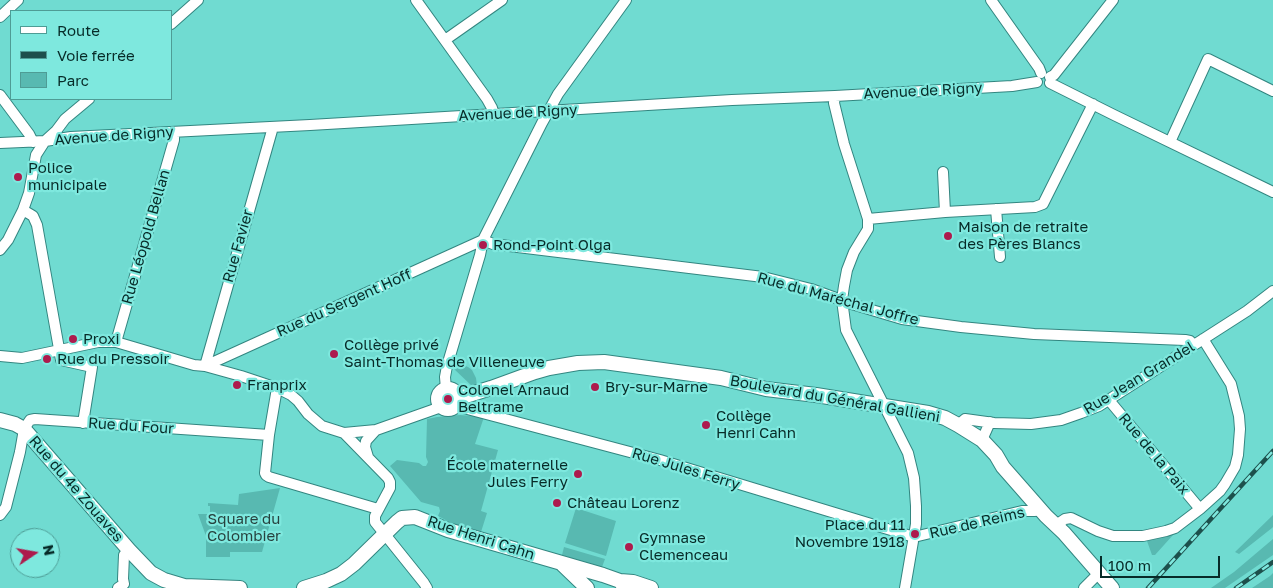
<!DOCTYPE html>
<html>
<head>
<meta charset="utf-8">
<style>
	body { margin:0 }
	#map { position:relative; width:1273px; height:588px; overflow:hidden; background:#70dbd1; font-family:"Golos Text",sans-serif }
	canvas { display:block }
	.legend { position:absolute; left:10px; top:10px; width:162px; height:90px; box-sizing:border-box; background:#7ee8de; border:1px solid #4e9c95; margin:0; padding:6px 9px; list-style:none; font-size:15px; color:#072b28 }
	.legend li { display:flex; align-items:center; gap:10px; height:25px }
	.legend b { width:25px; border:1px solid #4e9c95 }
	.north { position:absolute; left:10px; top:528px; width:50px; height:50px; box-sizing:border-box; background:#7ee8de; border:1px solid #4e9c95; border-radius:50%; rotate:78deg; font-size:14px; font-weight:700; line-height:20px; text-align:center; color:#072b28 }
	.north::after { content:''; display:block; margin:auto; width:18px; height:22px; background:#ad1b4d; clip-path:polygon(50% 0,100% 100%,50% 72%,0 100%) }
	.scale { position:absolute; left:1100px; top:556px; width:120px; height:22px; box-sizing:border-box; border:2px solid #072b28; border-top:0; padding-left:6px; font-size:15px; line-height:18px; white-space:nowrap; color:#072b28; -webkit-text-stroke:4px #7ee8de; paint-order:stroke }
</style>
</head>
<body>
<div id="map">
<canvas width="1273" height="588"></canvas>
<ul class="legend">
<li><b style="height:6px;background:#fff"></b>Route</li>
<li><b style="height:6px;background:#1d504c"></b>Voie ferrée</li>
<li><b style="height:14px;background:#58b9b1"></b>Parc</li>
</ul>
<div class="north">N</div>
<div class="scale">100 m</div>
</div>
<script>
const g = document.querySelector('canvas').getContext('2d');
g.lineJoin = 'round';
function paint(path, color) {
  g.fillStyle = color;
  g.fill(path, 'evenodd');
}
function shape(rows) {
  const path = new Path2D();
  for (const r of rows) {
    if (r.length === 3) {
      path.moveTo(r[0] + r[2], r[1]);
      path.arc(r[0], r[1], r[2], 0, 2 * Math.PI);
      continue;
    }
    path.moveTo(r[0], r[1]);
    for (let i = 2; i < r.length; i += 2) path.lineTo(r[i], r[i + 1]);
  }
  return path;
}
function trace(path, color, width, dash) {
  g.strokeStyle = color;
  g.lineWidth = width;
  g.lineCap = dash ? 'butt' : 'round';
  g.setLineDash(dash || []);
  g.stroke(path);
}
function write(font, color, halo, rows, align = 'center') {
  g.font = font + ' "Golos Text",sans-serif';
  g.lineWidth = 4.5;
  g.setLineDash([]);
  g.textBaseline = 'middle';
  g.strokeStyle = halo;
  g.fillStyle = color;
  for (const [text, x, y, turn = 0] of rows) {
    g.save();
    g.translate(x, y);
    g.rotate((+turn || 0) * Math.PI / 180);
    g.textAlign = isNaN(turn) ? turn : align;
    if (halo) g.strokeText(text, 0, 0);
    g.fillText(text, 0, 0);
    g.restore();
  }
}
paint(shape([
	[455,362,468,367,472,370,476,378,477,386,473,387,454,369],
	[460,415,484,417,475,444,498,450,481,511,487,513,481,532,455,525,438,516,440,511,439,507,421,502,390,466,397,460,419,463,423,466,426,466,428,462,426,457,427,419,437,417],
	[280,488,262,552,230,552,230,557,206,557,206,536,198,514,210,514,210,506,208,506,208,503,238,505,239,494],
	[576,508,616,521,606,556,565,543],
	[1273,515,1273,527,1272,528,1239,554,1235,552],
	[1173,534,1173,535,1155,555,1152,555,1147,541],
	[1273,539,1273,555,1225,588,1211,588,1234,572],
	[564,547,605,559,602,567,562,555],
	[1273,573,1273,588,1252,588,1270,576]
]), '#58b9b1');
const street = shape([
	[416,0,487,99,492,108,494,115],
	[991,0,1039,68,1041,73],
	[0,17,18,0],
	[171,24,198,0],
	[445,40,502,0],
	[1050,77,1054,75,1113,0],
	[1050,83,1114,115,1273,192],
	[0,95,29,134,33,142],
	[835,96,834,103,844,144,868,219,868,229,854,252,847,270,844,286,842,300,846,330,908,453,914,478,916,506,916,524,905,588],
	[1170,142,1208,59,1273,91],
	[0,143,45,141,71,137,310,125,732,100,835,96,1012,86,1037,82],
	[943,172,945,212],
	[996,209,1000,257],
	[23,210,33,216,37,225,61,360,92,367,83,423],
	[868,219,945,212,1035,207,1043,204,1093,104],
	[483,240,493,244,763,277,811,289,855,305,902,319,961,327,1034,334,1185,340,1190,341,1194,345],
	[0,250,8,240,23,210,29,193,36,155,45,141,56,131,65,119,89,99],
	[116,342,174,140,174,132],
	[0,356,22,358,98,342,116,342,194,365,205,366,241,376,277,388,291,395,298,401,308,414,322,426,344,433,388,478,390,482,390,488,375,516,375,522,424,583,427,588],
	[205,366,483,240],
	[205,366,273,127],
	[277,388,269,435,265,473,266,475,269,477,378,509],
	[446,389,445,377,447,366,480,255,483,240,542,123,558,94,626,0],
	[1108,399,1200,509],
	[456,406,660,460,914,537,1022,511,1035,511,1039,508],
	[958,425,965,419,994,423,1031,424,1061,420,1081,413,1099,406,1247,311,1273,291],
	[344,433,376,430,441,407],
	[982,440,990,422],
	[368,457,365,447,366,441,376,430],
	[0,515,6,507,20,452,24,429,30,420,35,419,269,435],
	[1056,525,1065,519,1071,518,1098,531,1113,536,1143,536,1166,531,1175,528,1200,509,1220,491,1225,484,1235,467,1238,455,1240,429,1239,416,1231,384,1203,339],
	[118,588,124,584,123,579,124,555,129,550],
	[1084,588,1099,573]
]);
const secondary = shape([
	[448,399,10],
	[459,398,491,388,535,372,549,368,578,363,604,362,721,378,766,389,816,395,928,413,945,418,958,425,982,440,996,455,1003,467,1046,516,1064,533,1112,588],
	[0,420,15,424,24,429,129,550,151,573,164,580,184,586,240,588],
	[562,564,587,588],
	[620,581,633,582,651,588],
	[304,588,326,581,341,574,354,564,397,522,402,518,415,517,448,530,603,575,620,581,625,588]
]);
trace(street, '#338680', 12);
trace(secondary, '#338680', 16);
trace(street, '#fff', 10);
trace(secondary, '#fff', 14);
const rail = shape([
	[1148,588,1273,451],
	[1236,588,1273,562]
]);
trace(rail, '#1d504c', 4.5);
trace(rail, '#7ee8de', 2.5, [8]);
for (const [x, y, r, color] of [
	[18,177,5,"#ad1b4d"],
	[948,236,5,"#ad1b4d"],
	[483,245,5,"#ad1b4d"],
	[73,339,5,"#ad1b4d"],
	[334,354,5,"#ad1b4d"],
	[47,359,5,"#ad1b4d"],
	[237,385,5,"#ad1b4d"],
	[595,387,5,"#ad1b4d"],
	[448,399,5,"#ad1b4d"],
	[706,425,5,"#ad1b4d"],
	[578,474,5,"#ad1b4d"],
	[557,503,5,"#ad1b4d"],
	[915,534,5,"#ad1b4d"],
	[629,547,5,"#ad1b4d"]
]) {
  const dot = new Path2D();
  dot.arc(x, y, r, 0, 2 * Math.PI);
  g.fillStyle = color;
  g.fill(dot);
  trace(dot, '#7ee8de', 2);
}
write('15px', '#072b28', '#7ee8de', [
	["Avenue de Rigny",923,91,-3],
	["Avenue de Rigny",518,113,-3],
	["Avenue de Rigny",114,136,-4],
	["Rue Léopold Bellan",146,237,-74],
	["Rue Favier",238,246,-74],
	["Rue du Maréchal Joffre",838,299,15],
	["Rue du Sergent Hoff",344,303,-24],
	["Rue Jean Grandel",1139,378,-31],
	["Boulevard du Général Gallieni",835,399,10],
	["Rue du Four",131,426,4],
	["Rue de la Paix",1154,454,50],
	["Rue Jules Ferry",686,469,17],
	["Rue du 4e Zouaves",76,489,49],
	["Rue de Reims",977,523,-13],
	["Rue Henri Cahn",481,538,18]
]);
write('15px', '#072b28', '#7ee8de', [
	["Police",28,168],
	["municipale",28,185],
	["Maison de retraite",958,227],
	["des Pères Blancs",958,244],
	["Rond-Point Olga",493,245],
	["Proxi",83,339],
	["Collège privé",344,345],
	["Saint-Thomas de Villeneuve",344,362],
	["Rue du Pressoir",57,359],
	["Franprix",247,385],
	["Bry-sur-Marne",605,387],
	["Colonel Arnaud",458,390],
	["Beltrame",458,407],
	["Collège",716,416],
	["Henri Cahn",716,433],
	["École maternelle",568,465,"right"],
	["Jules Ferry",568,482,"right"],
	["Château Lorenz",567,503],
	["Place du 11",905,525,"right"],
	["Novembre 1918",905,542,"right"],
	["Gymnase",639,538],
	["Clemenceau",639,555]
], 'left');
write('15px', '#27413e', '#7ee8de', [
	["Square du",244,519],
	["Colombier",244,536]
]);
</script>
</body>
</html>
